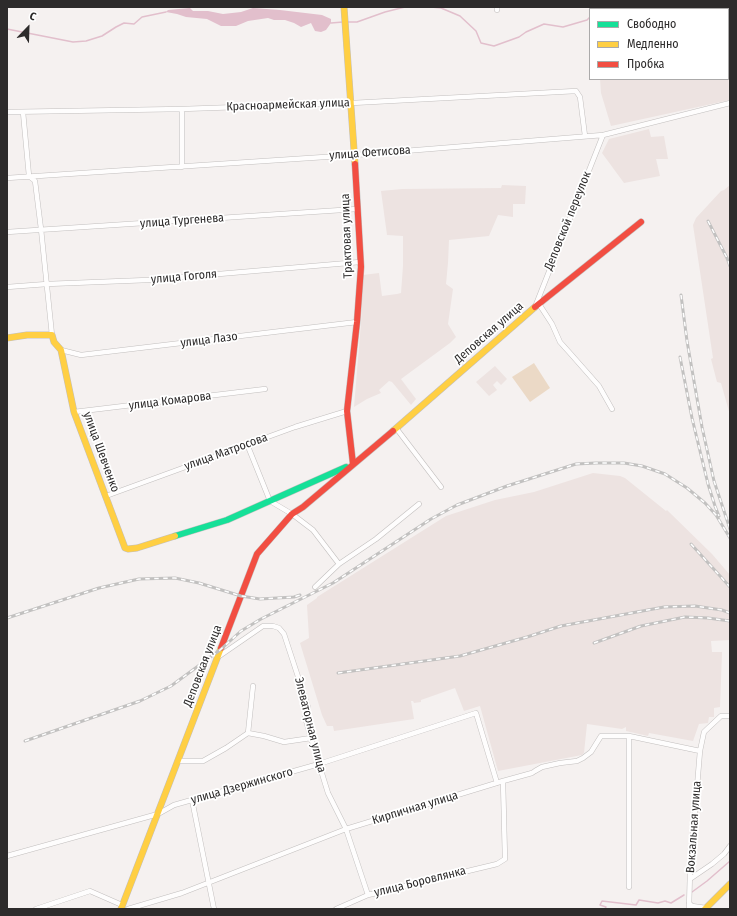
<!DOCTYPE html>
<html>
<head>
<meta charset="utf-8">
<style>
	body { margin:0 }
	#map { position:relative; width:737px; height:916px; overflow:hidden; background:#f5f1f0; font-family:"Fira Sans Condensed",sans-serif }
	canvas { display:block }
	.frame { position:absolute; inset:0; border:8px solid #2d2b2b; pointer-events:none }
	.legend { position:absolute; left:589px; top:8px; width:140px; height:72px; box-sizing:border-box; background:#fff; border:1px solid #abaaaa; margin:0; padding:5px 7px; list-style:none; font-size:12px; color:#2d2b2b }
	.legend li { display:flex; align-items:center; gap:8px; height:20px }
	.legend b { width:20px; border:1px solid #abaaaa }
	.north { position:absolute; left:8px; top:8px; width:40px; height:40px; -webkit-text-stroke:3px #fff; paint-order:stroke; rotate:23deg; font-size:11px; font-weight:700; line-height:16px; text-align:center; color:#2d2b2b }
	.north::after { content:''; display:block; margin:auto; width:14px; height:18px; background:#2d2b2b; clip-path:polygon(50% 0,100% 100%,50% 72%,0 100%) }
</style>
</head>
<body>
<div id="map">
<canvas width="737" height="916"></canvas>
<div class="frame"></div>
<ul class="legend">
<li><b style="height:5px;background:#16e098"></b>Свободно</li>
<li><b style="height:5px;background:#ffcf43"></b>Медленно</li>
<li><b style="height:5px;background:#f24e42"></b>Пробка</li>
</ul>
<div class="north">С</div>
</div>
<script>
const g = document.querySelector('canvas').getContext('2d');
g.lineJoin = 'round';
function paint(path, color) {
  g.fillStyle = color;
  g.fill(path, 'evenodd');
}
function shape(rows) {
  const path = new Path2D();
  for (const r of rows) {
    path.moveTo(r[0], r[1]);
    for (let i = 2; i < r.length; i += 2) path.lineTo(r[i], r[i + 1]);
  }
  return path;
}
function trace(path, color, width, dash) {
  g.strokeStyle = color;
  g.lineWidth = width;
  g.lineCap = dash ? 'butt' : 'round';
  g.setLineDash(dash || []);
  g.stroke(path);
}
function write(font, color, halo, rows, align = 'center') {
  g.font = font + ' "Fira Sans Condensed",sans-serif';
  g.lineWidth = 3.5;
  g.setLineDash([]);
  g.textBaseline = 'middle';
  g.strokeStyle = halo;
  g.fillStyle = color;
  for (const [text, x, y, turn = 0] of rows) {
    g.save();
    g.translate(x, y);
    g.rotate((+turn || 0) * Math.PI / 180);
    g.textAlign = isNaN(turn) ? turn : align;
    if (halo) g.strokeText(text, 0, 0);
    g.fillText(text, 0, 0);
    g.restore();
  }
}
paint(shape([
	[728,23,730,23,730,100,611,126,601,93,600,79,728,79],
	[649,129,651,137,664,136,668,159,656,159,660,176,624,183,602,153,609,139],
	[502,185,526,186,525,204,513,204,513,217,498,215,489,236,449,240,448,263,446,284,453,289,448,324,456,337,450,343,401,379,416,399,411,405,392,382,389,381,379,390,381,393,367,399,354,407,361,323,363,275,379,273,382,296,397,294,401,293,403,266,403,236,387,235,381,191,402,189,501,188],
	[730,185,730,415,721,383,717,382,711,359,713,358,693,225,696,218,721,191,724,190],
	[495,366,507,379,501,385,497,381,493,385,497,390,489,396,476,382],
	[593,473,620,476,625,478,666,511,667,510,712,554,730,575,730,640,711,641,712,652,722,652,720,707,714,708,714,717,709,717,708,723,699,724,693,741,649,733,648,736,626,731,626,727,622,729,587,724,584,753,582,755,498,771,480,706,464,711,455,688,421,700,421,702,414,703,413,701,411,701,414,719,334,731,333,726,327,726,322,715,300,643,309,638,307,605,317,598,317,597,446,516,495,500,534,492]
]), '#ede3e1');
paint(shape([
	[534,363,550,388,530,402,512,377]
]), '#ebd9c6');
paint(shape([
	[190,8,193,11,208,11,223,14,241,12,253,8,280,10,322,15,331,19,331,23,326,30,321,32,315,31,311,23,301,27,294,23,285,20,274,20,268,18,248,21,236,26,221,26,207,19,186,17,177,14,166,12,168,10]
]), '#e2bfcc');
trace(shape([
	[431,7,441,8,460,16,476,31,481,43,494,46,519,37,526,32,544,24,563,27,587,20,590,17],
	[600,9,602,7],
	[347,22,357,22,385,12,405,7],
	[331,23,343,22],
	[7,29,73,42,86,41,102,36,116,27,124,23,134,24,142,17,166,12],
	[692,892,707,881,730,861],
	[605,909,606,907,600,905,602,901,636,905,639,900,658,903,665,901,671,903,684,895]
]), '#e2bfcc', 1.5);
const street = shape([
	[497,7,497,10],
	[182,109,182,167],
	[7,112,182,109,352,103,576,91,580,97,585,136],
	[23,112,29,176,35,181,41,229,52,335],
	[7,178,355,155,603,135,730,103],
	[7,232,357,209],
	[7,287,47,284,148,280,360,262],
	[539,304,552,324,560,342,569,352,599,386,612,409],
	[535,307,603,135],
	[61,350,81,355,357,322],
	[74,412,265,389],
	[396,428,441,487],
	[247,444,270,501,292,514,313,530,339,564,315,587],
	[106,496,295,427,347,411],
	[339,564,376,539,419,504],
	[218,657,263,626,273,626,279,628,284,634,308,707,305,717,311,738,328,793,346,829,368,895],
	[248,733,253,686],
	[178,761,203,761,226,748,248,733,264,736,284,742,311,738],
	[192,800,214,909],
	[7,856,158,814,174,805,319,764,476,713,497,783],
	[690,879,712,864,724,854,730,846],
	[629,887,629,736],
	[689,903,692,906,706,908],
	[36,909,90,891,122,905],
	[128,909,182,893,346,829,503,781,532,773,535,771,542,767,560,763,577,761,583,758,591,752,601,736,629,736,700,751],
	[336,909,368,895,497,864,505,859,503,781],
	[689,909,690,871,700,751,704,732,721,716,730,716]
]);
const fast = shape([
	[175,536,227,520,346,467]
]);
const slow = shape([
	[344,7,355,164],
	[7,338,27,335,52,335,54,342,61,350,74,412,125,548,128,549,137,548,175,536],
	[393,431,535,307],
	[121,909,221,648],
	[705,909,730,884]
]);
const jam = shape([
	[535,307,641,222],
	[353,464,347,411,357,322,361,267,355,164],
	[221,648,257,554,292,514,303,507,393,431]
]);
trace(street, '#c2bfbe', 5.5);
trace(fast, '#c2bfbe', 7);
trace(slow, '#c2bfbe', 7);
trace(jam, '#c2bfbe', 7);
trace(street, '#fefdfd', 4.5);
trace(fast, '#16e098', 6);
trace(slow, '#ffcf43', 6);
trace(jam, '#f24e42', 6);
const rail = shape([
	[708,221,727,258,730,266],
	[681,295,687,341,702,427,714,481,730,529],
	[680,357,692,418,708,484,715,506,719,516],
	[691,544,730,587],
	[7,618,99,588,139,579,175,578,199,583,241,596,260,599,294,597,300,595],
	[594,643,641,626,685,617,708,618,730,621],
	[338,673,460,656,527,637,561,626,664,607,695,606,722,610,730,613],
	[25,741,140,701,171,686,220,650,241,631,261,619,333,583,431,519,457,505,507,486,576,464,596,463,624,463,642,466,665,474,687,488,705,503,716,515,730,538]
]);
trace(rail, '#c2c1c0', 3);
trace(rail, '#fff', 1.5, [4.5]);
write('12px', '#2d2b2b', '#fff', [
	["Красноармейская улица",288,105,-2],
	["улица Фетисова",370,153,-4],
	["улица Тургенева",182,221,-4],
	["Деповской переулок",568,221,-68],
	["Трактовая улица",347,236,-92],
	["улица Гоголя",184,277,-5],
	["Деповская улица",489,333,-41],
	["улица Лазо",209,340,-7],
	["улица Комарова",170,401,-7],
	["улица Шевченко",101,452,70],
	["улица Матросова",226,452,-20],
	["Деповская улица",203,666,-69],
	["Элеваторная улица",310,725,76],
	["улица Дзержинского",242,786,-16],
	["Кирпичная улица",415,808,-17],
	["Вокзальная улица",694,827,-86],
	["улица Боровлянка",420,882,-14]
]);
</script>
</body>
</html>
